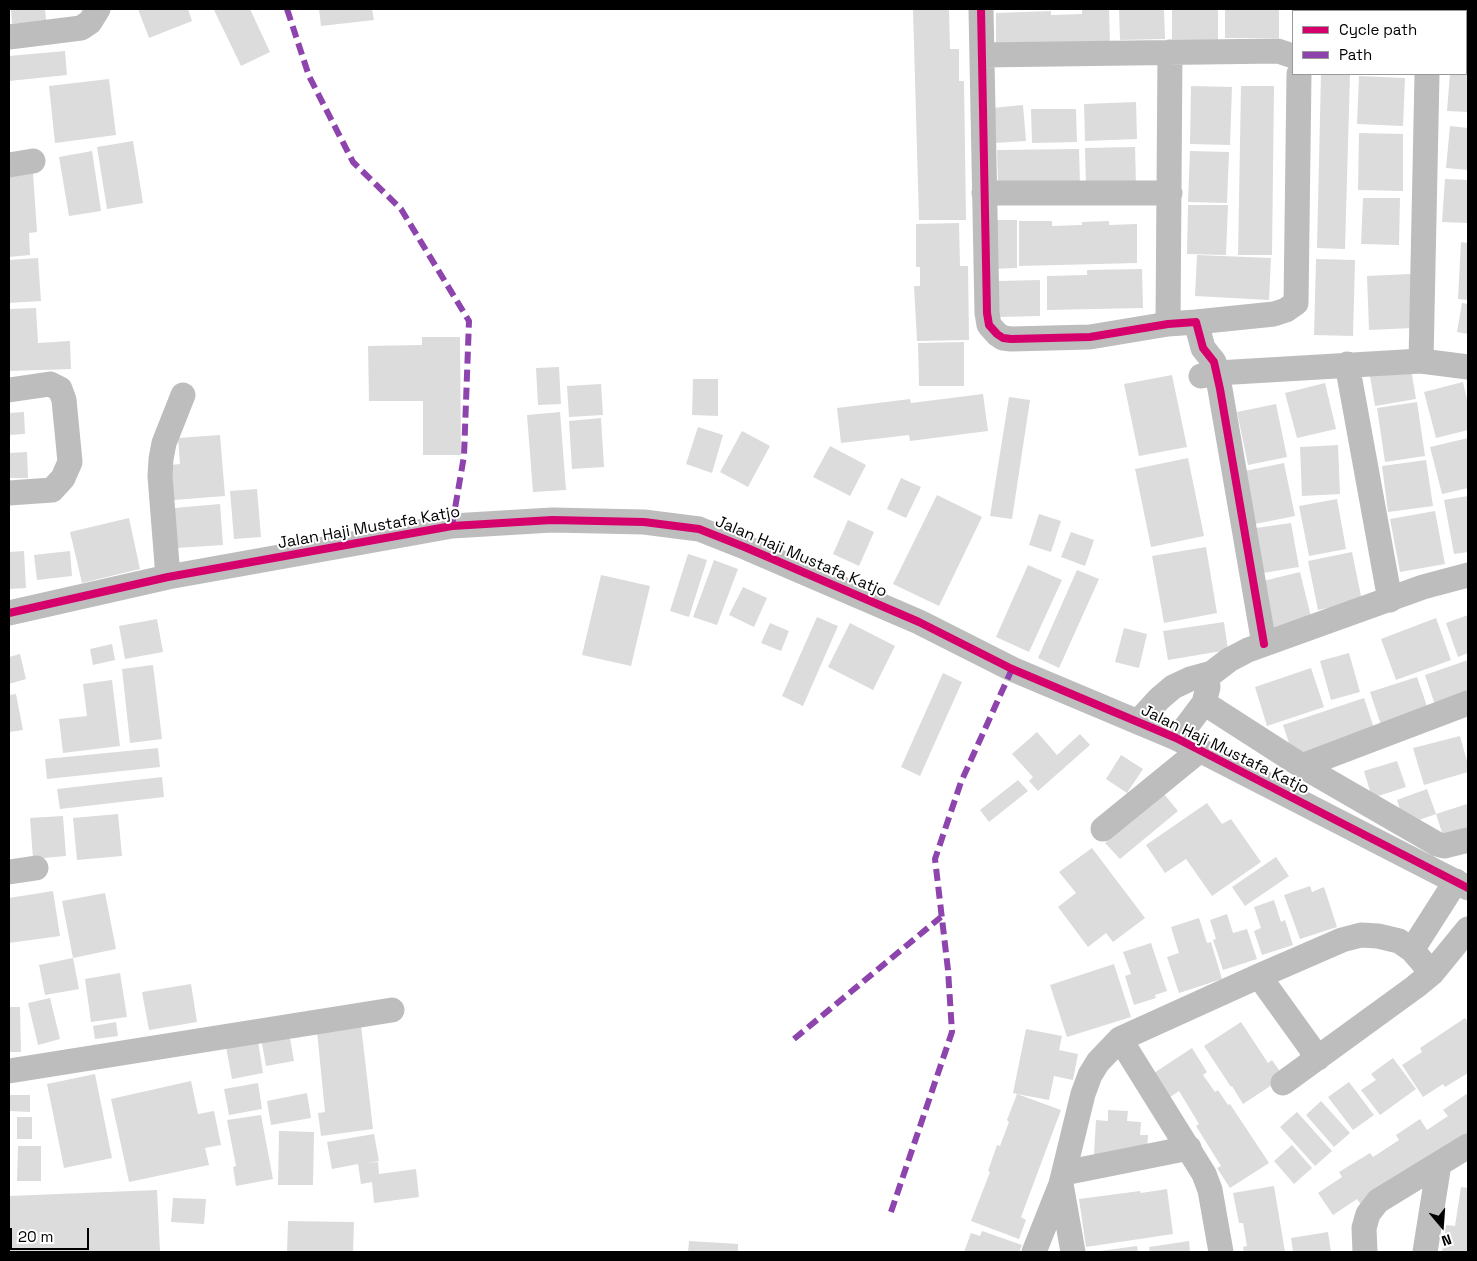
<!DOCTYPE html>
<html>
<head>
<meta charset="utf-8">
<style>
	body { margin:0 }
	#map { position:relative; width:1477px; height:1261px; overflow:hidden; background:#fff; font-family:"Space Grotesk",sans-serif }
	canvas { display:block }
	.frame { position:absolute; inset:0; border:10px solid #000; pointer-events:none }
	.legend { position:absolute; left:1292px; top:10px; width:175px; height:65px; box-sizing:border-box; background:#fff; border:1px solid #999; margin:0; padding:6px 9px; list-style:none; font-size:15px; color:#000 }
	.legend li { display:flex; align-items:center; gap:10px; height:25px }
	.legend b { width:25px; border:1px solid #999 }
	.north { position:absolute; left:1417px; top:1201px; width:50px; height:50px; -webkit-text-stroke:4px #fff; paint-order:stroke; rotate:162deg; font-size:14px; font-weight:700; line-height:20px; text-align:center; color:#000 }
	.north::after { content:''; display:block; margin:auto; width:18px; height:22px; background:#000; clip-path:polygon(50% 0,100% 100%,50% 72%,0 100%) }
	.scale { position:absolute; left:10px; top:1228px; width:79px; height:22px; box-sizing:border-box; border:2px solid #000; border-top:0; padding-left:6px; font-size:15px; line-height:18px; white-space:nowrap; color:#000; -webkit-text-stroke:4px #fff; paint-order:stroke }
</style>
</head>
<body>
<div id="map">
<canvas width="1477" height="1261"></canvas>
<div class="frame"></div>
<ul class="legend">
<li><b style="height:6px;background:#d6006c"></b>Cycle path</li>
<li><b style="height:6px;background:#8e44ad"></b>Path</li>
</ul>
<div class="north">N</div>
<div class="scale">20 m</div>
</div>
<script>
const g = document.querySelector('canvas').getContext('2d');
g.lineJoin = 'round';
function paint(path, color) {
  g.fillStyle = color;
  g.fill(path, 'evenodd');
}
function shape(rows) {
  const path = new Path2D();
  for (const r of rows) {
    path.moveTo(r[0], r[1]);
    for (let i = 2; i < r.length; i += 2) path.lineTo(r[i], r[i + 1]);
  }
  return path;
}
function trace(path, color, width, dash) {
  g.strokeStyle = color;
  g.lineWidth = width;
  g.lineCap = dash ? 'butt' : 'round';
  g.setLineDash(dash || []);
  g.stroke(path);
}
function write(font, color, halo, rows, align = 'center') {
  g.font = font + ' "Space Grotesk",sans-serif';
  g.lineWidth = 4;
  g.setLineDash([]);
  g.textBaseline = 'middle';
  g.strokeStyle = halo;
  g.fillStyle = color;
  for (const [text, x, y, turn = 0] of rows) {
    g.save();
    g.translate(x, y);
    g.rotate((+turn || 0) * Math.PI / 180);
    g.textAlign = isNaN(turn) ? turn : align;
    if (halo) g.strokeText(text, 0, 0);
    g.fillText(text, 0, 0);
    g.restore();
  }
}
paint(shape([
	[11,9,45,9,46,20,12,24],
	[138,9,188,9,192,21,149,38],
	[218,9,250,9,270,52,241,66,214,10],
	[319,9,372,9,374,20,321,26],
	[1082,9,1109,9,1110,44,996,46,996,13,1051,11,1051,15,1082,14],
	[1119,9,1164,9,1165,39,1120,40],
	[1172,9,1218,9,1218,41,1172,41],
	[1225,9,1279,9,1279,38,1225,38],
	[913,10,949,10,950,49,959,49,959,81,964,81,966,220,919,220],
	[1466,22,1468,22,1468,63,1466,63],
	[65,51,67,75,9,81,9,56],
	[1466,70,1468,70,1468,112,1447,111,1450,74,1466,74],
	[1321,74,1350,74,1345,249,1317,248],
	[1359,76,1405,78,1403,126,1357,124],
	[109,79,116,135,55,143,49,86],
	[1191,86,1232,87,1230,145,1190,144],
	[1241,86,1274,86,1272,255,1238,255],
	[1136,102,1137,139,1085,141,1084,104],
	[1023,105,1026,141,994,143,992,108],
	[1031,109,1076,109,1077,142,1032,143],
	[1450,126,1468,128,1468,170,1446,168],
	[1359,133,1403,134,1403,191,1358,190],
	[133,141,143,203,107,209,97,147],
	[1135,147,1136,185,1086,186,1085,148],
	[1079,149,1080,185,998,186,997,150],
	[92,151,101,211,69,216,59,157],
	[1190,151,1229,152,1227,203,1188,202],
	[33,173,37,232,29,233,30,255,9,257,9,175],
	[1445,179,1468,180,1468,223,1442,222],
	[1363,198,1400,198,1399,245,1361,244],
	[1188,205,1228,205,1226,255,1187,254],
	[989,220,1017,220,1017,268,989,269],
	[1019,221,1052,221,1052,226,1082,225,1082,222,1109,221,1109,225,1137,224,1137,263,1019,266],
	[959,223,960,266,968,266,969,340,917,341,914,286,920,286,920,267,916,267,916,224],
	[1461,242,1468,243,1468,300,1458,299],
	[1197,255,1271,258,1269,300,1195,296],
	[38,258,41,301,9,303,9,260],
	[1316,259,1355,260,1353,336,1314,335],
	[1142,269,1143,308,1047,310,1047,276,1087,275,1087,270],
	[1411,274,1413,328,1369,330,1367,276],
	[1040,280,1040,316,998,317,998,281],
	[1462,303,1468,304,1468,334,1457,332],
	[36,308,38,343,70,341,71,369,9,371,9,309],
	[422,337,460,337,461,455,423,455,423,401,369,401,368,346,422,345],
	[964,342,964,386,919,386,918,343],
	[559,367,561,404,538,405,536,368],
	[1411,369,1416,399,1375,406,1370,376],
	[1172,375,1187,447,1139,456,1124,384],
	[693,379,718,379,718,416,692,415],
	[1463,382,1468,404,1468,430,1436,438,1424,392],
	[1325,383,1336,429,1297,438,1285,393],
	[601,384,603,415,569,417,567,386],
	[983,394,988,431,910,441,909,435,841,443,837,408,910,399,911,403],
	[1009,397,1030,400,1012,519,990,516],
	[1417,402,1425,456,1385,462,1377,408],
	[1276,404,1287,457,1248,465,1237,412],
	[24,412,25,434,9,435,9,413],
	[560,412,566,490,533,492,527,415],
	[601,418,604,467,572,469,569,421],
	[698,427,723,435,712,473,686,464],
	[742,431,770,446,748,487,720,472],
	[220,435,225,496,174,500,171,465,180,464,178,438],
	[1468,438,1468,488,1442,494,1430,447],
	[1338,445,1340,494,1302,496,1300,447],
	[830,446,866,465,850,496,813,477],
	[27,452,28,478,9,478,9,453],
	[1188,458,1204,536,1151,547,1135,469],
	[1426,460,1433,506,1388,512,1382,466],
	[1284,463,1295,516,1255,524,1245,471],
	[901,478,921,487,906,518,887,509],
	[257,489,261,537,234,539,230,491],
	[937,495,982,517,939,606,893,584],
	[1468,496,1468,552,1454,554,1444,500],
	[1337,499,1346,549,1309,556,1299,506],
	[220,504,223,545,177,548,174,508],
	[1435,511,1445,564,1400,572,1390,519],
	[1039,514,1061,521,1051,552,1029,545],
	[129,518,140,569,82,583,70,532],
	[848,520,874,532,859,566,833,554],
	[1291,523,1299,567,1263,573,1256,528],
	[1071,532,1094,540,1085,566,1061,557],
	[1206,547,1217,613,1164,623,1152,556],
	[24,551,26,588,9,589,9,552],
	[70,551,72,576,37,580,34,555],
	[1352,552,1362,601,1318,610,1308,561],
	[688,554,707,560,689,617,670,611],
	[714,560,738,569,717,625,693,617],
	[1028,565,1062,580,1029,652,996,637],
	[1077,570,1099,579,1059,668,1038,658],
	[1300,572,1312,621,1274,630,1263,581],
	[601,575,650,586,631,666,582,655],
	[743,587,767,598,754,627,729,615],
	[1468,615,1468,653,1458,657,1446,623],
	[817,617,838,626,803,706,782,696],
	[1436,618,1451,660,1396,680,1381,639],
	[157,619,163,652,125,659,119,626],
	[1224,622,1228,650,1168,660,1163,631],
	[770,623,789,631,781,651,761,643],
	[850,623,895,646,873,690,828,667],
	[1124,628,1147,634,1139,668,1115,662],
	[112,644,115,660,93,665,90,649],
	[1349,653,1360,692,1331,700,1320,661],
	[20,654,26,679,9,684,9,657],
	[1468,660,1468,700,1437,711,1425,675],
	[153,665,162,739,130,743,122,669],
	[1311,668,1324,707,1267,726,1255,687],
	[943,673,962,682,920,776,901,767],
	[1417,677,1430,715,1383,731,1370,692],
	[112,680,120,746,63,753,59,719,87,716,83,684],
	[16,694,23,730,9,732,9,695],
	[1364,698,1376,734,1295,761,1283,725],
	[1037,732,1057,755,1080,734,1090,745,1038,791,1029,781,1033,777,1012,754],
	[1460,736,1468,765,1468,772,1424,785,1413,748],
	[158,748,160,767,47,779,45,759],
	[1121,755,1143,769,1127,793,1106,779],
	[1397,761,1406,787,1372,798,1364,771],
	[162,777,164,797,60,809,57,789],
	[1018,780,1028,791,989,822,980,810],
	[1427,789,1436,814,1405,825,1397,800],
	[1164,794,1178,811,1120,859,1105,843],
	[1207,803,1222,824,1231,819,1261,862,1212,896,1186,859,1165,873,1146,845],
	[1467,804,1468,835,1445,842,1436,814],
	[118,814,122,856,77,860,73,818],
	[63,816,66,856,33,859,30,818],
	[1092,848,1145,918,1113,942,1106,933,1088,947,1058,907,1076,893,1059,872],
	[1276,857,1289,876,1245,906,1232,887],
	[1310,886,1312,892,1324,887,1337,927,1300,939,1284,895],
	[53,891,60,936,9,943,9,898],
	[105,893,116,949,73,958,62,901],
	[1274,900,1281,922,1285,920,1293,945,1262,955,1254,931,1261,928,1254,907],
	[1227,914,1233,933,1247,929,1257,959,1223,970,1213,940,1216,939,1210,920],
	[1199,918,1207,943,1211,942,1222,979,1179,993,1167,957,1179,953,1171,927],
	[1151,943,1167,991,1155,995,1156,998,1134,1005,1125,976,1131,974,1123,952],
	[73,958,79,989,45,995,39,965],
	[1114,964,1131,1017,1067,1037,1050,985],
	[120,973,127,1017,91,1022,85,979],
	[191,984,197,1022,149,1030,142,992],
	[50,998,60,1039,38,1045,28,1003],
	[9,1007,20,1007,21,1052,9,1052],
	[1465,1018,1468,1022,1468,1073,1445,1087,1443,1084,1423,1097,1402,1065,1422,1052,1420,1048],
	[116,1022,118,1036,95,1039,93,1026],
	[1241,1022,1268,1063,1272,1060,1284,1077,1243,1104,1232,1086,1231,1087,1204,1046],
	[361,1025,373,1129,321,1136,318,1113,325,1112,317,1031],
	[1026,1029,1062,1036,1059,1050,1078,1054,1073,1080,1054,1076,1049,1100,1017,1094,1061,1110,1021,1217,1026,1220,1019,1239,971,1221,990,1172,988,1171,997,1145,1000,1146,1009,1122,1007,1120,1017,1094,1013,1093],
	[289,1033,294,1061,266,1066,261,1038],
	[258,1041,263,1073,232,1079,226,1047],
	[1192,1048,1207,1072,1203,1075,1215,1092,1218,1090,1228,1105,1230,1104,1269,1163,1230,1188,1217,1168,1221,1166,1196,1126,1199,1124,1179,1091,1167,1099,1151,1075],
	[1393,1058,1416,1089,1380,1115,1361,1090,1376,1080,1371,1074],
	[95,1074,112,1158,64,1168,47,1084],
	[191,1081,198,1114,214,1111,221,1145,205,1148,209,1165,129,1182,111,1099],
	[1349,1082,1374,1115,1353,1130,1328,1097],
	[258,1083,262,1109,229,1115,224,1089],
	[307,1093,311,1118,271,1125,267,1101],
	[1468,1093,1468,1137,1362,1206,1357,1199,1333,1215,1318,1193,1342,1177,1339,1172,1370,1153,1373,1157,1399,1140,1396,1135,1420,1119,1427,1130,1448,1116,1443,1110],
	[9,1095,30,1095,30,1112,9,1111],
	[1321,1101,1350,1133,1334,1147,1306,1115],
	[1108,1110,1128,1111,1127,1121,1141,1122,1140,1135,1148,1135,1147,1151,1139,1156,1094,1154,1096,1120,1108,1121],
	[1297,1112,1332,1151,1315,1166,1280,1127],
	[261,1115,273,1179,236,1186,233,1167,236,1166,227,1120],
	[17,1117,32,1117,32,1139,17,1139],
	[279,1131,314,1132,313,1185,278,1185],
	[374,1134,379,1161,367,1163,378,1162,379,1174,416,1169,419,1197,374,1203,372,1182,361,1184,358,1164,332,1169,327,1142],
	[1292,1145,1312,1168,1294,1184,1274,1161],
	[18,1146,41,1146,41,1181,17,1181],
	[1274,1186,1285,1252,1244,1252,1243,1247,1247,1246,1243,1223,1239,1223,1233,1193],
	[1461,1187,1468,1188,1468,1252,1442,1252,1446,1225,1455,1226],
	[1167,1189,1173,1234,1086,1247,1079,1199,1140,1191,1141,1193],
	[157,1190,160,1252,9,1252,9,1196],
	[173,1198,206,1199,204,1224,171,1222],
	[288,1221,354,1222,353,1252,287,1252],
	[982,1231,1022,1245,1019,1252,964,1252,971,1233,980,1236],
	[1328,1232,1331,1252,1293,1252,1291,1238],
	[689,1241,738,1244,738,1252,688,1252],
	[1189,1241,1190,1252,1150,1252,1149,1247],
	[1137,1246,1138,1252,1100,1252,1100,1251]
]), '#dcdcdc');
trace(shape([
	[981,9,987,313,989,325,997,334,1003,338,1011,339,1090,337,1168,324,1196,322,1203,348,1214,362,1220,389,1264,644],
	[1428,11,1429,9],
	[9,37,81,28,90,22,98,9],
	[982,55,1278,51,1293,56],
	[9,165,33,161],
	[984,193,1170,193],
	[1196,322,1274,314,1286,310,1296,303,1299,74],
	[1168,324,1170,52],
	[1421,361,1427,74],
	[1347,364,1390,600],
	[1201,376,1217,373,1421,361,1468,367],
	[9,390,50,384,60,389,64,400,70,462,63,478,52,490,9,493],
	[168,577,160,476,161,459,164,443,183,395],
	[9,613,168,577,452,526,552,520,644,522,699,529,747,548,919,622,1012,669,1176,738,1468,888],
	[1204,703,1302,766,1437,844,1444,846,1468,840],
	[1138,722,1159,699,1173,687,1190,679,1212,673,1229,660,1248,650,1423,587,1468,575],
	[1176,738,1186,727,1204,703,1208,687],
	[1302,766,1468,703],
	[1103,829,1200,750],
	[9,872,36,868],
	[1412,950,1456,881],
	[1259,976,1318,1058],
	[1120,1039,1259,976,1342,940,1361,935,1378,936,1399,941,1412,950,1432,973],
	[9,1071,392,1010],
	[1283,1083,1415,987,1432,973,1468,929],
	[1064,1173,1189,1148],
	[1061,1184,1073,1252],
	[1034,1252,1061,1184,1083,1094,1090,1075,1098,1062,1120,1039,1204,1174,1210,1190,1221,1252],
	[1365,1252,1364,1228,1368,1214,1378,1201,1468,1146],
	[1425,1252,1439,1164]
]), '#bdbdbd', 25);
trace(shape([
	[287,9,309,76,353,162,401,209,469,321,464,456,452,526],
	[794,1039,941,917],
	[891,1212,952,1032,948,970,935,859,961,782,1012,669]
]), '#8e44ad', 6, [12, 6]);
trace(shape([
	[981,9,987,313,989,325,997,334,1003,338,1011,339,1090,337,1168,324,1196,322,1203,348,1214,362,1220,389,1264,644],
	[9,613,168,577,452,526,552,520,644,522,699,529,747,548,919,622,1012,669,1176,738,1468,888]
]), '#d6006c', 8);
write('16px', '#000', '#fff', [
	["Jalan Haji Mustafa Katjo",369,528,-10],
	["Jalan Haji Mustafa Katjo",801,557,23],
	["Jalan Haji Mustafa Katjo",1225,750,26]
]);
</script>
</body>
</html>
